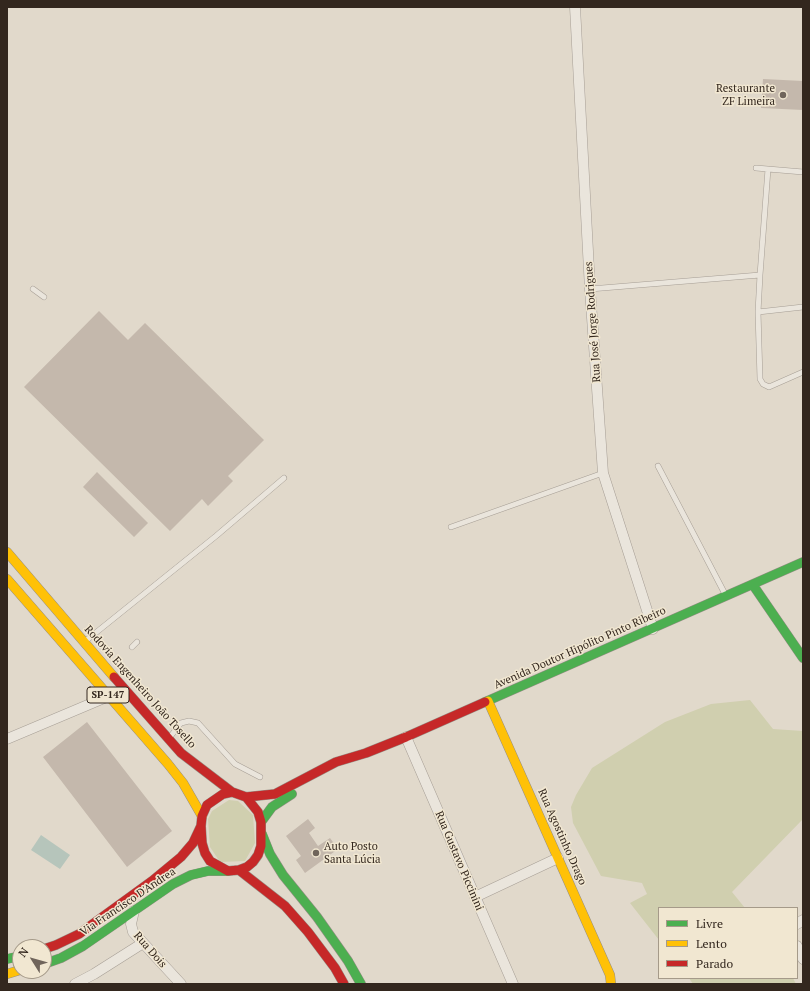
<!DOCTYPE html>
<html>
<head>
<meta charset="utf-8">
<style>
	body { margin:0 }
	#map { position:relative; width:810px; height:991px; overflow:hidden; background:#e1d9cb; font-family:"PT Serif",serif }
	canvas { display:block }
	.frame { position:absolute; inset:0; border:8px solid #33271e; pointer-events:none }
	.legend { position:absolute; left:658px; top:907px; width:140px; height:72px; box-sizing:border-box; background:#f1e7d1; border:1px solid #a59a89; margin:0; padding:5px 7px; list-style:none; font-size:12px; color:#33271e }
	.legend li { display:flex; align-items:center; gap:8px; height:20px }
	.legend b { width:20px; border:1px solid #a59a89 }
	.north { position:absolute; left:12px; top:939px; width:40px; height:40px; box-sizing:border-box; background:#f1e7d1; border:1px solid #a59a89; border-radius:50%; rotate:307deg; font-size:11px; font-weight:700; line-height:16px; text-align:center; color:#33271e }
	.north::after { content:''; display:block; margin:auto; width:14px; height:18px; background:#70655b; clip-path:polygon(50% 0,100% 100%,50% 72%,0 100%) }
</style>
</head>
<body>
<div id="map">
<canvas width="810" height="991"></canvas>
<div class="frame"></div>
<ul class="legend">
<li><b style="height:5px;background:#4caf50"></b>Livre</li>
<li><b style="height:5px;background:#ffc107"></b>Lento</li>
<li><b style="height:5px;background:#c62828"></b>Parado</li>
</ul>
<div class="north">N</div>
</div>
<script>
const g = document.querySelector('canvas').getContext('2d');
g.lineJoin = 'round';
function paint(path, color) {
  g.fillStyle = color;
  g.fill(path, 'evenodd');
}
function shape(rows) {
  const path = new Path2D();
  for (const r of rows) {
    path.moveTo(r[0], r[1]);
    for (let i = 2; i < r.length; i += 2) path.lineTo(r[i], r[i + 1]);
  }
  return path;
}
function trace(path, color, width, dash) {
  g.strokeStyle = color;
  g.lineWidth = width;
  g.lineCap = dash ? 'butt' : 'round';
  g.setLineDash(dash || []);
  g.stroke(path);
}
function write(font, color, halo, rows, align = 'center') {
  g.font = font + ' "PT Serif",serif';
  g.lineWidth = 3;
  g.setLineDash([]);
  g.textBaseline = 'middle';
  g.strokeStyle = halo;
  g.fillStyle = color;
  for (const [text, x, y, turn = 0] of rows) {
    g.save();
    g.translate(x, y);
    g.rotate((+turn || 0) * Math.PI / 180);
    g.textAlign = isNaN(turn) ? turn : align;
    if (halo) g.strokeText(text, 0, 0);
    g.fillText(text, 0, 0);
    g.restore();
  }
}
paint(shape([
	[750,700,773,729,803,731,803,819,732,892,745,908,659,908,659,940,630,903,647,894,642,883,601,876,573,823,571,807,576,795,592,768,665,722,711,704],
	[229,800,238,801,253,815,255,843,245,861,220,862,210,847,208,819,212,811],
	[689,978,793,978,796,984,693,984]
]), '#d0cfaf');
paint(shape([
	[41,835,70,855,60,869,31,850]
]), '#b6c5bb');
paint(shape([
	[763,79,803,81,803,110,761,108],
	[99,311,128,340,145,323,264,440,228,476,233,481,208,506,202,499,170,531,24,387],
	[97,472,148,523,134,537,83,487],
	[87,722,172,831,127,867,43,757],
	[308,819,315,828,309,833,318,846,330,838,338,849,305,873,296,860,301,856,286,836]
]), '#c4b8ac');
const lane = shape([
	[756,168,803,172],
	[760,275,758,312,760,379,763,384,769,387,803,372],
	[33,289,44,297],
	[590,289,760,275,768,169],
	[758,312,803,307],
	[658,466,725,594],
	[451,527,603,473],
	[88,639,216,536,284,478],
	[132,647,137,642],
	[170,737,181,723,189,721,198,723,235,764,260,777]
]);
const street = shape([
	[575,7,590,289,603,473,653,629],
	[406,737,513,984],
	[7,739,109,696],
	[475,897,558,858],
	[134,911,131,924,133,932,181,984],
	[797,924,803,920],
	[797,946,803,959],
	[75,984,94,974,143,943]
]);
const fast = shape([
	[753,585,803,658],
	[485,702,803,562],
	[261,822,272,807,292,794],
	[262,834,270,854,283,875,317,917,348,961,361,984],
	[7,959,20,956],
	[44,964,61,958,83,946,173,884,191,875,208,871,228,871]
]);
const slow = shape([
	[7,552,114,677],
	[7,579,168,764,183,783,202,816],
	[488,701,610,975,611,984],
	[7,974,20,970]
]);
const jam = shape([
	[114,677,181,753,232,792],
	[232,792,246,797,258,812,261,822,261,846,258,855,253,862,247,867,239,870,228,871,210,861,205,853,202,843,201,826,202,816,207,805,223,794,232,792],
	[246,797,275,794,336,762,366,753,406,737,485,702],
	[239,870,285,906,308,932,335,968,344,984],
	[44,949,56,945,79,934,152,881,181,857,193,843,201,826]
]);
trace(lane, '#a69e95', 6);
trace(street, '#a69e95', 11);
trace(fast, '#958e85', 10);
trace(slow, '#958e85', 10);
trace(jam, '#958e85', 10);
trace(lane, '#eae5dc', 5);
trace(street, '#eae5dc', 10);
trace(fast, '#4caf50', 9);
trace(slow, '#ffc107', 9);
trace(jam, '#c62828', 9);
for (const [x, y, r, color] of [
	[783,95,4,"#70655b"],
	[316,853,4,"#70655b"]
]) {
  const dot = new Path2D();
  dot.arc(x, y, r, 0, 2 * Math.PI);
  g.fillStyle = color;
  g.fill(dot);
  trace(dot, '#f1e7d1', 1.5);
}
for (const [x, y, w] of [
	[108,695,42]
]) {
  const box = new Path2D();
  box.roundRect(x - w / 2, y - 8, w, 16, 3);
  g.fillStyle = '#f1e7d1';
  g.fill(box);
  trace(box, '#33271e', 1);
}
write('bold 10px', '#33271e', null, [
	["SP-147",108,695]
]);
write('11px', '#33271e', '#f1e7d1', [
	["Restaurante",775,89],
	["ZF Limeira",775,102],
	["Auto Posto",324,847,"left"],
	["Santa Lúcia",324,860,"left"]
], 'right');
write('11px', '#33271e', '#f1e7d1', [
	["Rua José Jorge Rodrigues",593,322,-94],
	["Avenida Doutor Hipólito Pinto Ribeiro",580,648,-24],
	["Rodovia Engenheiro João Tosello",140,687,48],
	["Rua Agostinho Drago",562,837,66],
	["Rua Gustavo Piccinini",459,861,67],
	["Via Francisco D'Andrea",128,902,-34],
	["Rua Dois",150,950,49]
]);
</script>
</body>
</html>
